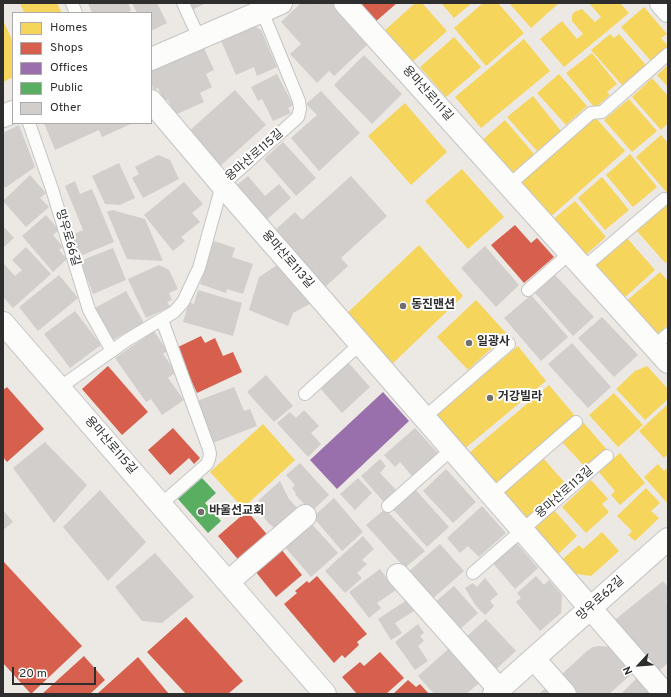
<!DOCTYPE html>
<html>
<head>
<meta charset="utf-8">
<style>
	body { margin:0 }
	#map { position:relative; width:671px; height:697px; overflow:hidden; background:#ece8e4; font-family:Overpass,sans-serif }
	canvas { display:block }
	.frame { position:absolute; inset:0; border:4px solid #2e2e2e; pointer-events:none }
	.legend { position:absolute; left:12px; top:12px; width:140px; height:112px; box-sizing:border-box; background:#fff; border:1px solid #ababab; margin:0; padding:5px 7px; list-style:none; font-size:12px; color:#2e2e2e }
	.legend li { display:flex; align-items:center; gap:8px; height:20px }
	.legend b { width:20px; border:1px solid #ababab }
	.north { position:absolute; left:619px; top:645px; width:40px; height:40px; -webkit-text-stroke:3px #fff; paint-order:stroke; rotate:244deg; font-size:11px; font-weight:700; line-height:16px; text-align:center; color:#2e2e2e }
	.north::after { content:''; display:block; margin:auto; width:14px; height:18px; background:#2e2e2e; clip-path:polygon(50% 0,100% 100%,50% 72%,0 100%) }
	.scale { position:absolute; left:12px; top:667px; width:84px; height:18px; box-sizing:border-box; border:2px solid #2e2e2e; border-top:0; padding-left:5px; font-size:12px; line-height:14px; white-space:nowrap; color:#2e2e2e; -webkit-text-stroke:3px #fff; paint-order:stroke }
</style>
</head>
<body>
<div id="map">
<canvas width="671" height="697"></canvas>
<div class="frame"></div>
<ul class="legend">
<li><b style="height:11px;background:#f6d55c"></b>Homes</li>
<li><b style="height:11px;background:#d6604d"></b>Shops</li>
<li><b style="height:11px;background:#9970ab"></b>Offices</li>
<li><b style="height:11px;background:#5aae61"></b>Public</li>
<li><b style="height:11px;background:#d1cecb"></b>Other</li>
</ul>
<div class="north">N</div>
<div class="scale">20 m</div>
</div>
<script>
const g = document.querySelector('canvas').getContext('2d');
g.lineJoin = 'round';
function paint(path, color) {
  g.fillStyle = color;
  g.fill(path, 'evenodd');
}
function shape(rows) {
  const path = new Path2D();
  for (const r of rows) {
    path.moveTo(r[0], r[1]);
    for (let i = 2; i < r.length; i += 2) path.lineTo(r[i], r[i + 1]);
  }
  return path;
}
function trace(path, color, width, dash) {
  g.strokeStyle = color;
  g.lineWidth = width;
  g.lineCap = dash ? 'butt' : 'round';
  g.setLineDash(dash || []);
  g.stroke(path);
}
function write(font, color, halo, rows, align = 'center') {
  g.font = font + ' Overpass,"Noto Sans KR",sans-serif';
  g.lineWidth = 4;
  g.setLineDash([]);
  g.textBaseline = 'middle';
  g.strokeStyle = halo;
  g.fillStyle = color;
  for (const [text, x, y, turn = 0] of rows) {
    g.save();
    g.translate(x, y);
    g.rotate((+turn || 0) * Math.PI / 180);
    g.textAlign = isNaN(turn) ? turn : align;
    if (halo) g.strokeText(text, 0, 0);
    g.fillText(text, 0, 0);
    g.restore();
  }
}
paint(shape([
	[20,3,57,3,62,13,24,13],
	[415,3,422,3,447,31,411,63,383,32],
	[441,3,472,3,454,18],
	[483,3,498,3,524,33,486,66,454,28],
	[509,3,559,3,531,28],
	[589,3,620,3,629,13,564,67,540,39,562,21,577,39,583,34,572,21,572,16,574,12,582,9,595,22,601,17],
	[644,7,667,34,661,38,668,46,651,61,621,27],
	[3,20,13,42,13,77,3,82],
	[610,34,614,38,619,34,646,65,622,85,591,50],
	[454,37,481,67,446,97,420,67],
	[524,39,550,71,481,128,455,97],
	[592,53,617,84,607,92,610,95,595,108,566,73],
	[668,65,668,87,657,75],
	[559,74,587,106,566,125,537,93],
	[652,78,668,96,668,123,661,130,632,97],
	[533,96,561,131,537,151,507,117],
	[629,99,657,131,632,152,604,120],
	[405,103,447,152,411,185,368,136],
	[595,117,625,151,548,219,518,185],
	[505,120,534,154,508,177,479,143],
	[661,135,668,143,668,194,636,157],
	[630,154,657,187,633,207,606,175],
	[462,169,504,217,468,249,425,201],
	[602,177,629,210,605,230,578,198],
	[575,201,606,237,582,258,551,221],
	[668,204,668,261,665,263,637,231],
	[627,238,655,270,622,300,593,268],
	[419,245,463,296,389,367,343,317],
	[660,272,668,281,668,302,667,303,668,304,668,325,652,338,623,304],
	[476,300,507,334,468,370,437,337],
	[518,346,546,381,463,450,435,416],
	[647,366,668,389,668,399,645,420,616,389,635,371],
	[549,385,576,417,496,485,469,453],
	[614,393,643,425,618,447,589,415],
	[668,404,668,454,664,458,639,431],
	[583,422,608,451,588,470,561,441],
	[263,424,295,460,243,508,210,472],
	[620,453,645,483,620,505,611,495,615,491,598,471],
	[543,458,566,484,523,521,501,495],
	[658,464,664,471,668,467,668,504,644,477],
	[591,480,608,499,602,504,609,512,586,533,562,507],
	[646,488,660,503,651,511,659,518,635,541,628,535,632,531,617,516],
	[554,510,577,536,554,558,530,532],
	[602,532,619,551,591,576,569,573,559,562,579,545,583,549]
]), '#f6d55c');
paint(shape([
	[356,3,397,3,374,23],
	[515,225,531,243,537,238,554,257,524,283,491,245],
	[201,336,205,343,215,338,223,356,233,352,242,372,197,393,176,348],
	[108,366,148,412,122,435,82,389],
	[7,387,44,429,7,462,3,457,3,390],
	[173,428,200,458,194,464,189,458,170,475,148,450],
	[247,511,271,539,242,564,218,536],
	[277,544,302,575,276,597,251,566],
	[3,561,82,646,31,694,3,663],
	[317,576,367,634,357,642,359,645,345,658,342,655,334,663,284,604,297,593,295,591,307,581,309,583],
	[186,617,243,681,228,694,186,694,147,652],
	[380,652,404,678,386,694,357,694,342,677,360,662,364,666],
	[84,656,105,680,90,694,42,694],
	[138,657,169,694,97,694],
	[408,680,416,687,420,684,429,694,393,694]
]), '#d6604d');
paint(shape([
	[383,392,409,421,337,489,310,460]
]), '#9970ab');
paint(shape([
	[202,478,216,493,205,503,221,521,208,533,178,499]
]), '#5aae61');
paint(shape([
	[88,3,128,3,131,10,128,13,92,13],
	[132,3,157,3,167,23,151,31,151,13,137,13],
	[186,3,206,3,190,11],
	[301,3,317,3,318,5,320,3,337,3,341,8,337,12,367,45,334,76,329,71,317,83,290,54,301,44,281,22],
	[247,21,261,30,277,67,257,76,254,67,236,75,218,34],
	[203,46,214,70,206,74,212,87,200,93,204,102,175,115,168,100,164,101,158,88,154,90,151,84,151,70],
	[364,55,402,94,372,124,334,85],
	[277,74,293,105,288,108,291,113,273,121,262,99,258,101,251,87],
	[235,90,266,125,219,167,188,132],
	[321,91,360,133,319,171,291,138,317,115,306,104],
	[44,123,133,123,102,137,99,130,55,150],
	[19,125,35,167,5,188,3,184,3,133],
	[283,142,316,178,296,196,264,159],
	[158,155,170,160,179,179,143,198,132,178,139,174,135,167],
	[119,163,135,198,120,205,105,204,92,176],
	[30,175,46,193,40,198,49,207,26,227,3,201],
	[248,176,265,196,279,184,291,198,263,223,233,188],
	[351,176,387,216,341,258,348,266,324,288,273,232,295,212,302,220],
	[75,181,80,194,92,189,114,242,80,256,72,235,83,230,65,186],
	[184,182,203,204,192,213,200,222,181,237,185,241,173,251,144,215],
	[112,210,145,219,163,261,127,259,107,212],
	[46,215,59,230,53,235,63,247,59,250,67,259,53,272,22,236],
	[3,226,14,238,3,248],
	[214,241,235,248,232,257,253,264,243,294,227,289,226,293,200,284],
	[485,246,519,285,496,307,461,268],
	[26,247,51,274,13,308,3,297,3,263,15,276,22,270,12,260],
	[113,248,126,280,93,294,80,261],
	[285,260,317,300,293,313,288,326,249,310,259,277],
	[159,265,169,270,178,289,169,293,172,300,167,302,170,307,146,318,128,279],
	[59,275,78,298,38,331,19,307],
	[555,275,594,317,573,336,535,293],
	[198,290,242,303,233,336,183,322,189,302,194,304],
	[126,291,144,323,112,340,95,308],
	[531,295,568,337,541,361,504,318],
	[75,311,101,345,70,368,44,334],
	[602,317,638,355,614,377,578,338],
	[154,331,167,351,163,354,176,372,168,378,184,400,162,415,151,399,146,402,115,358],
	[572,343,611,387,588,408,548,364],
	[347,361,370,387,342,413,319,387],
	[266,375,293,406,274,422,247,392],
	[234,387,244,411,250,409,257,426,213,443,197,401],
	[304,410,319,426,311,433,321,444,308,457,277,423,290,412,296,418],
	[415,428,438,453,412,476,400,462,395,467,384,455],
	[45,442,87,485,54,523,13,468],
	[380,459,386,466,380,473,396,490,383,501,361,476],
	[300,463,329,495,311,512,295,494,296,493,292,488,295,485,286,475],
	[446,469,476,502,453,523,423,491],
	[358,478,372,493,355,510,340,494],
	[280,481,289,499,301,512,280,531,269,524,263,516,259,500],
	[414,488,449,527,427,547,392,508],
	[100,490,146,542,108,581,63,527],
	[334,498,363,532,342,551,313,517],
	[482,506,506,533,479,557,468,546,460,553,447,538],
	[385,509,425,551,405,568,366,525],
	[3,510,13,522,3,530],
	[309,521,338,553,311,577,283,545],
	[363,536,374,549,362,560,367,564,357,573,362,578,345,593,325,571],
	[514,540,538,568,515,589,491,561],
	[440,544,464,571,431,600,407,573],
	[155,553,194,597,162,623,142,621,115,587],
	[380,569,396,590,377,603,381,608,369,618,349,592],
	[536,576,544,585,549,580,562,595,561,613,540,631,516,602,521,598,517,593],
	[485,578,498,594,490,601,494,606,485,615,476,606,465,588,473,583,477,587],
	[663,581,668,587,668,599,666,601,668,604,668,663,653,676,613,624,616,619],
	[454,586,478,613,458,631,434,603],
	[407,600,414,611,395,623,402,633,391,640,378,619],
	[486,619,516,651,494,671,465,638],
	[418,624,424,633,420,636,424,641,418,646,428,661,415,670,395,642],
	[454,644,484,679,466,694,434,694,418,676],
	[599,646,610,647,634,672,609,694,579,694,562,674,587,651,593,647],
	[637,678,652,694,621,694],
	[549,685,557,694,539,694]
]), '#d1cecb');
const lane = shape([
	[72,3,76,13],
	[183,3,199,38],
	[29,123,52,189,89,310,112,351],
	[509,185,591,113,602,112,668,54],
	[583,268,664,199],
	[528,290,570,253],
	[654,346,668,334],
	[59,388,127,340,174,312,183,302,199,268,222,185,298,117,300,109,299,101,262,11],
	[305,394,360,344],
	[425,417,509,344],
	[492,495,576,422],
	[160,505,207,464,209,459,210,454,209,449,162,320],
	[388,506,452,449],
	[473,573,607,456]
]);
const street = shape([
	[345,3,668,362],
	[661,3,668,11],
	[151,59,281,3],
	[151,101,222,185,665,694],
	[3,116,13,112],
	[3,323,325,694],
	[398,575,499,689],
	[228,582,305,516],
	[534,659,565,694],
	[494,694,668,539]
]);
trace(lane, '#c5c4c5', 14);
trace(street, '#c5c4c5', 24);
trace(lane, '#fcfcfb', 12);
trace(street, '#fcfcfb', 22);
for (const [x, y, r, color] of [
	[403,306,4,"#706f6e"],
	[469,343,4,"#706f6e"],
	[490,398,4,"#706f6e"],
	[201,512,4,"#706f6e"]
]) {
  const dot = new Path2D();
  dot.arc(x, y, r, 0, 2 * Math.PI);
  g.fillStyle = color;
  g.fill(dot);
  trace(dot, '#fff', 1.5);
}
write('12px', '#2e2e2e', '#fff', [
	["용마산로111길",427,94,48],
	["용마산로115길",255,156,-41],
	["망우로66길",67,238,73],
	["용마산로113길",287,260,49],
	["용마산로115길",110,446,49],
	["용마산로113길",565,493,-41],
	["망우로62길",601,599,-42]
]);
write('bold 12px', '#2e2e2e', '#fff', [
	["동진맨션",411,306],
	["일광사",477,343],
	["거강빌라",498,398],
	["바울선교회",209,512]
], 'left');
</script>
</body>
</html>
